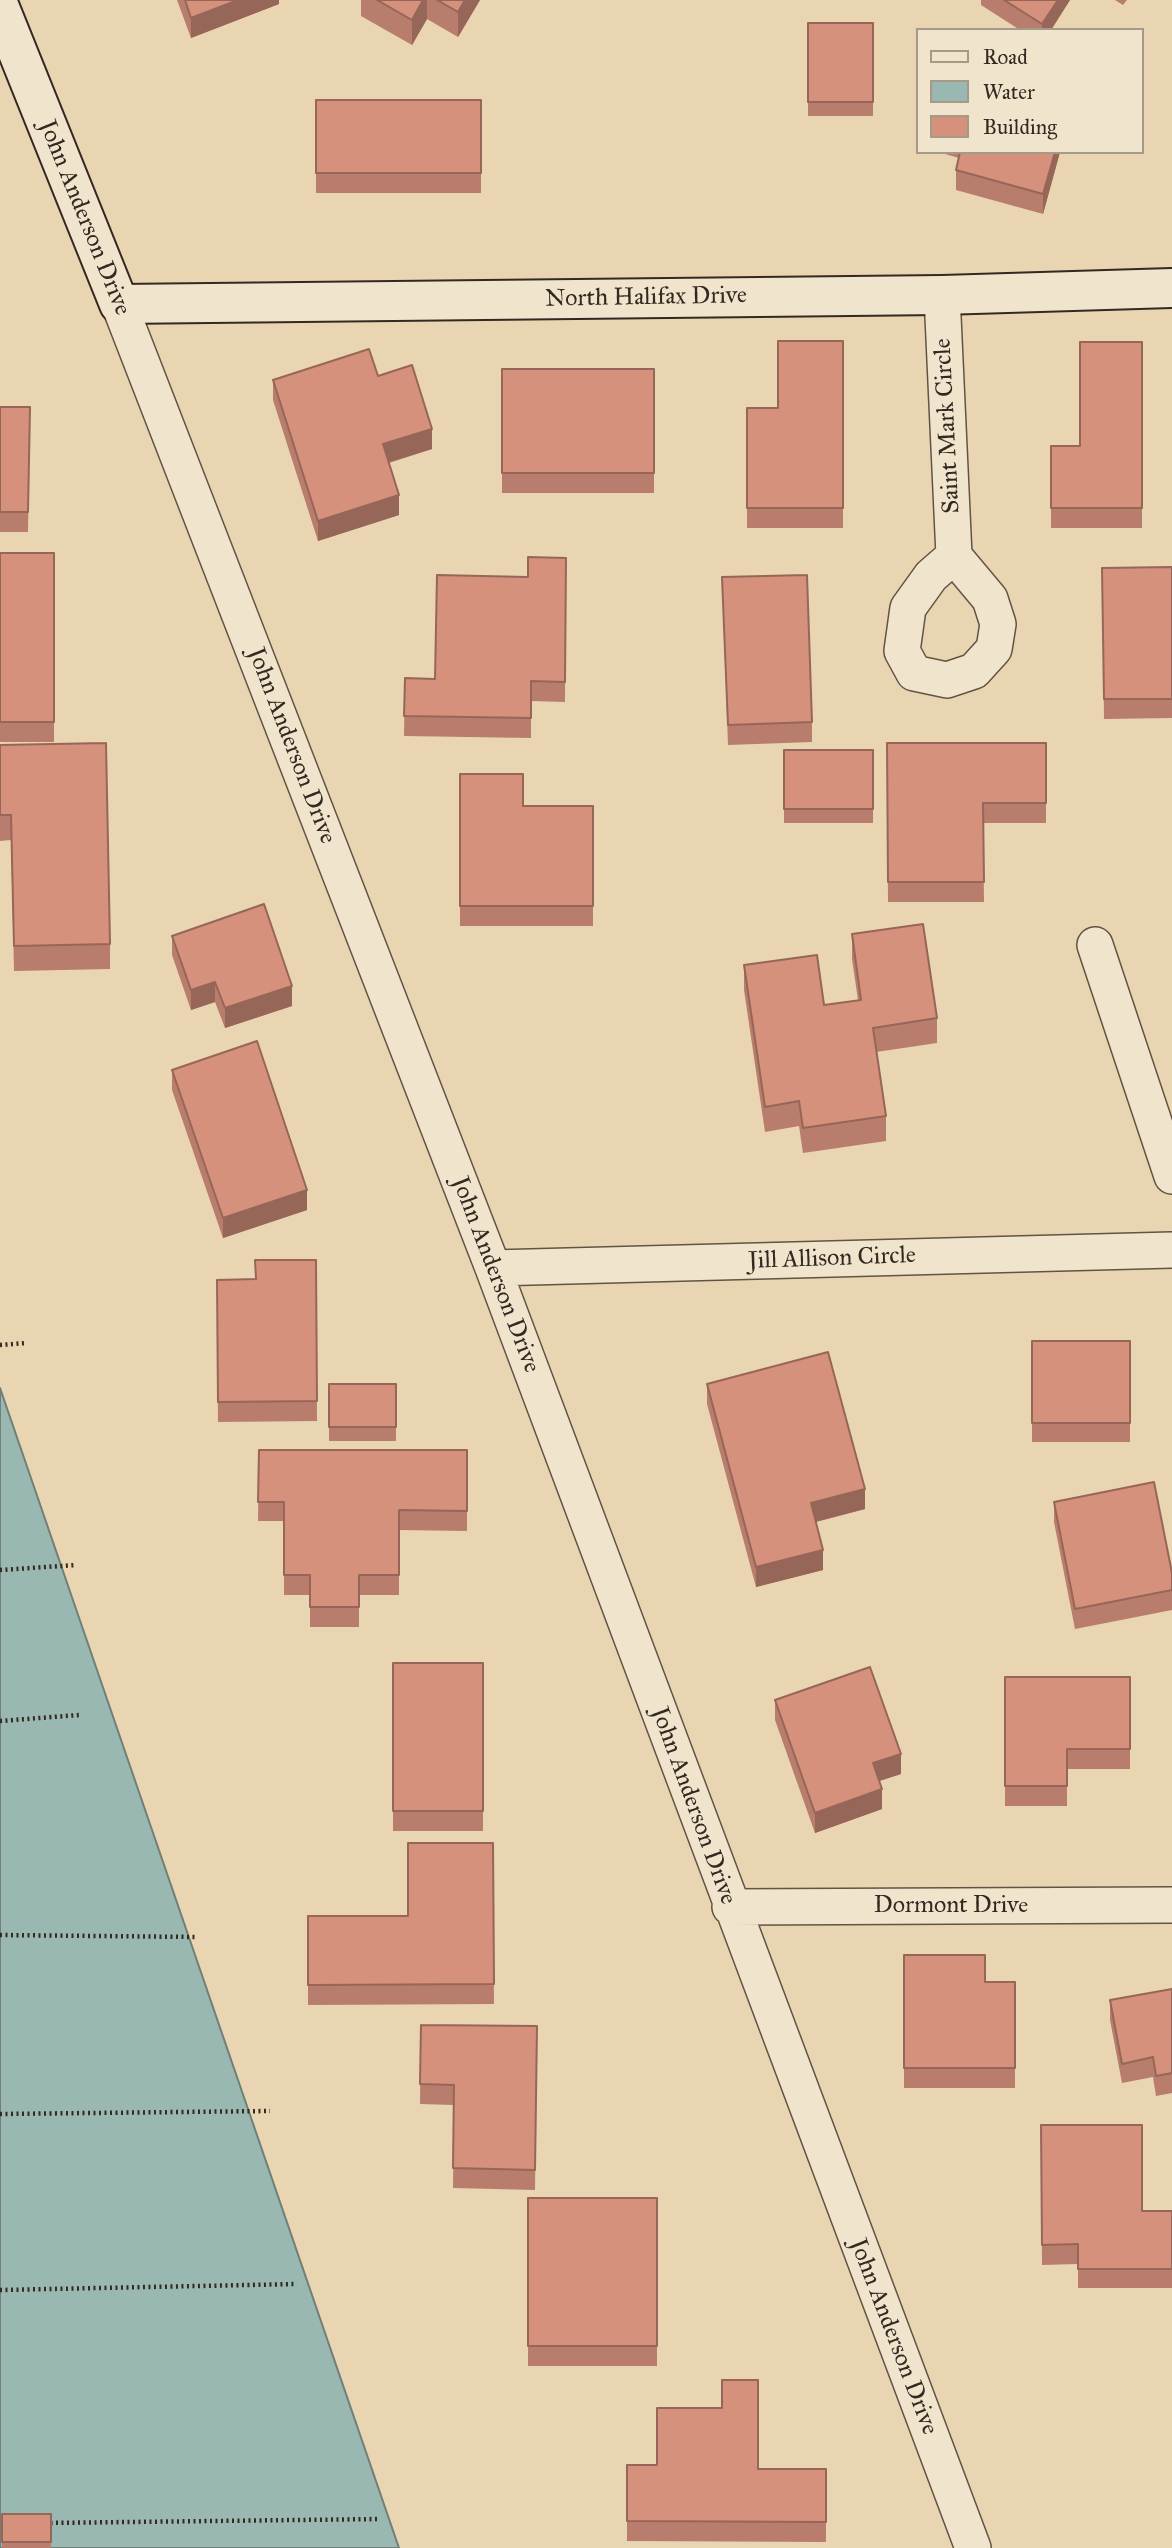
<!DOCTYPE html>
<html>
<head>
<meta charset="utf-8">
<style>
	body { margin:0 }
	#map { position:relative; width:1172px; height:2548px; overflow:hidden; background:#e9d5b2; font-family:"IM FELL Great Primer",serif }
	canvas { display:block }
	.legend { position:absolute; left:916px; top:28px; width:228px; height:126px; box-sizing:border-box; background:#f1e4cd; border:2px solid #a59988; margin:0; padding:9px 12px; list-style:none; font-size:21px; color:#332921 }
	.legend li { display:flex; align-items:center; gap:14px; height:35px }
	.legend b { width:35px; border:2px solid #a59988 }
</style>
</head>
<body>
<div id="map">
<canvas width="1172" height="2548"></canvas>
<ul class="legend">
<li><b style="height:9px;background:#f1e4cd"></b>Road</li>
<li><b style="height:19px;background:#98b8b1"></b>Water</li>
<li><b style="height:19px;background:#d6917d"></b>Building</li>
</ul>
</div>
<script>
const g = document.querySelector('canvas').getContext('2d');
g.lineJoin = 'round';
function paint(path, color) {
  g.fillStyle = color;
  g.fill(path, 'evenodd');
}
function shape(rows) {
  const path = new Path2D();
  for (const r of rows) {
    path.moveTo(r[0], r[1]);
    for (let i = 2; i < r.length; i += 2) path.lineTo(r[i], r[i + 1]);
  }
  return path;
}
function trace(path, color, width, dash) {
  g.strokeStyle = color;
  g.lineWidth = width;
  g.lineCap = dash ? 'butt' : 'round';
  g.setLineDash(dash || []);
  g.stroke(path);
}
function write(font, color, halo, rows, align = 'center') {
  g.font = font + ' "IM FELL Great Primer",serif';
  g.lineWidth = 6;
  g.setLineDash([]);
  g.textBaseline = 'middle';
  g.strokeStyle = halo;
  g.fillStyle = color;
  for (const [text, x, y, turn = 0] of rows) {
    g.save();
    g.translate(x, y);
    g.rotate((+turn || 0) * Math.PI / 180);
    g.textAlign = isNaN(turn) ? turn : align;
    if (halo) g.strokeText(text, 0, 0);
    g.fillText(text, 0, 0);
    g.restore();
  }
}
const water = shape([
	[0,1388,399,2548,0,2548,0,1388]
]);
paint(water, '#98b8b1');
trace(water, '#707f77', 2);
const street = shape([
	[942,295,954,556,931,576,908,608,902,651,914,673,947,680,974,671,994,649,998,624,990,599,954,556],
	[119,304,493,1268,973,2548],
	[1095,945,1172,1176],
	[493,1268,1172,1250],
	[730,1907,1172,1905]
]);
const secondary = shape([
	[0,8,119,304,942,295,1172,288]
]);
trace(street, '#605445', 38);
trace(secondary, '#332921', 42);
trace(shape([
	[0,1345,26,1343],
	[0,1570,76,1565],
	[0,1721,79,1715],
	[0,1935,196,1937],
	[0,2114,270,2111],
	[0,2290,297,2284],
	[45,2523,380,2519]
]), '#332921', 4.5, [2, 3.5]);
trace(street, '#f1e4cd', 35);
trace(secondary, '#f1e4cd', 38);
paint(shape([
	[177,0,279,0,279,4,191,38],
	[361,0,480,0,458,37,427,19,412,45,361,16],
	[981,0,1070,0,1051,30,1020,30,981,5],
	[1115,0,1127,0,1123,5],
	[808,23,873,23,873,116,808,116],
	[316,100,481,100,481,193,316,193],
	[945,152,1060,152,1043,214,956,190,956,170,959,158,945,154],
	[843,341,843,528,747,528,747,408,778,408],
	[1142,342,1142,528,1051,528,1051,446,1080,446],
	[502,369,654,369,654,493,502,493],
	[378,376,432,449,389,463,399,515,318,541,273,400,273,380],
	[0,407,30,407,28,532,0,532],
	[0,553,54,553,54,742,0,742],
	[566,558,565,702,531,701,531,738,404,736,405,678,435,679,528,577],
	[1172,567,1172,718,1104,719,1102,568],
	[722,577,812,722,812,742,728,745],
	[887,743,1046,743,1046,823,983,823,984,902,888,902],
	[0,745,110,944,110,969,14,971,11,840,0,841],
	[784,750,873,750,873,823,784,823],
	[460,774,523,806,593,806,593,926,460,926],
	[852,934,937,1018,937,1043,876,1052,886,1116,886,1141,803,1153,799,1126,765,1132,744,990,744,965,824,1005,858,1000,852,959],
	[172,936,292,1006,225,1028,215,1002,191,1010,172,955],
	[172,1070,307,1210,223,1238,172,1090],
	[255,1260,316,1260,317,1421,218,1422,217,1280,255,1279],
	[1032,1341,1130,1341,1130,1442,1032,1442],
	[329,1384,396,1384,396,1441,329,1441],
	[707,1384,865,1509,816,1522,823,1570,756,1587,707,1404],
	[259,1450,467,1450,467,1531,399,1530,399,1595,359,1595,359,1627,310,1627,310,1595,284,1595,284,1521,258,1521],
	[1054,1502,1172,1573,1172,1610,1075,1629,1054,1522],
	[393,1663,483,1663,483,1831,393,1831],
	[1005,1677,1130,1677,1130,1769,1067,1769,1067,1806,1005,1806],
	[775,1700,901,1774,879,1781,882,1809,815,1833,775,1720],
	[493,1843,494,2004,308,2005,308,1916,408,1916],
	[904,1955,985,1982,1015,1982,1015,2088,904,2088],
	[1172,1989,1172,2093,1156,2096,1153,2077,1122,2083,1110,2020,1110,2000],
	[421,2025,537,2026,535,2190,453,2188,454,2105,420,2104],
	[1041,2125,1142,2211,1172,2211,1172,2288,1078,2288,1078,2264,1042,2265],
	[528,2198,657,2198,657,2366,528,2366],
	[627,2465,758,2469,826,2469,826,2542,627,2541],
	[2,2514,51,2514,51,2548,2,2548]
]), '#b87d6c');
paint(shape([
	[238,0,279,0,279,4,191,38,191,18],
	[423,0,427,0,427,19,412,45,412,20],
	[465,0,480,0,458,37,458,12],
	[1058,0,1070,0,1051,30,1042,30,1042,24],
	[1055,152,1060,152,1043,214,1043,194],
	[432,429,432,449,383,464,383,444],
	[399,495,399,515,318,541,318,521],
	[215,982,215,1002,191,1010,191,990],
	[292,986,292,1006,225,1028,225,1008],
	[307,1190,307,1210,223,1238,223,1218],
	[865,1489,865,1509,811,1523,811,1503],
	[823,1550,823,1570,756,1587,756,1567],
	[901,1754,901,1774,873,1783,873,1763],
	[882,1789,882,1809,815,1833,815,1813]
]), '#966658');
const building = shape([
	[185,0,238,0,191,18,185,0],
	[377,0,423,0,412,20,377,0],
	[437,0,465,0,458,12,437,0],
	[1004,0,1058,0,1042,24,1004,0],
	[808,23,873,23,873,102,808,102,808,23],
	[316,100,481,100,481,173,316,173,316,100],
	[960,152,1055,152,1043,194,956,170,960,152],
	[778,341,843,341,843,508,747,508,747,408,778,408,778,341],
	[1080,342,1142,342,1142,508,1051,508,1051,446,1080,446,1080,342],
	[369,349,378,376,412,365,432,429,383,444,399,495,318,521,273,380,369,349],
	[502,369,654,369,654,473,502,473,502,369],
	[0,407,30,407,28,512,0,512,0,407],
	[0,553,54,553,54,722,0,722,0,553],
	[528,557,566,558,565,682,531,681,531,718,404,716,405,678,435,679,437,575,528,577,528,557],
	[1172,567,1172,699,1104,699,1102,568,1172,567],
	[807,575,812,722,728,725,722,577,807,575],
	[106,743,110,944,14,946,11,815,0,815,0,745,106,743],
	[887,743,1046,743,1046,803,983,803,984,882,888,882,887,743],
	[784,750,873,750,873,809,784,809,784,750],
	[460,774,523,774,523,806,593,806,593,906,460,906,460,774],
	[264,904,292,986,225,1008,215,982,191,990,172,936,264,904],
	[923,924,937,1018,873,1028,886,1116,803,1128,799,1101,765,1107,744,965,817,955,824,1005,861,1000,852,934,923,924],
	[257,1041,307,1190,223,1218,172,1070,257,1041],
	[255,1260,316,1260,317,1401,218,1402,217,1280,256,1279,255,1260],
	[1032,1341,1130,1341,1130,1423,1032,1423,1032,1341],
	[828,1352,865,1489,811,1503,823,1550,756,1567,707,1384,828,1352],
	[329,1384,396,1384,396,1427,329,1427,329,1384],
	[259,1450,467,1450,467,1511,399,1510,399,1575,359,1575,359,1607,310,1607,310,1575,284,1575,284,1502,258,1502,259,1450],
	[1154,1482,1172,1573,1172,1590,1075,1609,1054,1502,1154,1482],
	[393,1663,483,1663,483,1811,393,1811,393,1663],
	[870,1667,901,1754,873,1763,882,1789,815,1813,775,1700,870,1667],
	[1005,1677,1130,1677,1130,1749,1067,1749,1067,1786,1005,1786,1005,1677],
	[408,1843,493,1843,494,1984,308,1985,308,1916,408,1916,408,1843],
	[904,1955,985,1955,985,1982,1015,1982,1015,2068,904,2068,904,1955],
	[1172,1989,1172,2073,1156,2076,1153,2057,1122,2064,1110,2000,1172,1989],
	[421,2025,537,2026,535,2170,453,2168,454,2085,420,2084,421,2025],
	[1041,2125,1142,2125,1142,2211,1172,2211,1172,2269,1078,2269,1078,2244,1042,2245,1041,2125],
	[528,2198,657,2198,657,2346,528,2346,528,2198],
	[722,2380,758,2380,758,2469,826,2469,826,2522,627,2521,627,2465,657,2465,657,2408,722,2408,722,2380],
	[2,2514,51,2514,51,2542,2,2542,2,2514]
]);
paint(building, '#d6917d');
trace(building, '#966658', 2);
write('24px', '#332921', '#f1e4cd', [
	["John Anderson Drive",84,218,68],
	["North Halifax Drive",646,298,-1],
	["Saint Mark Circle",948,426,-93],
	["John Anderson Drive",291,746,69],
	["Jill Allison Circle",832,1259,-2],
	["John Anderson Drive",495,1275,69],
	["John Anderson Drive",693,1806,70],
	["Dormont Drive",951,1906],
	["John Anderson Drive",893,2337,69]
]);
</script>
</body>
</html>
